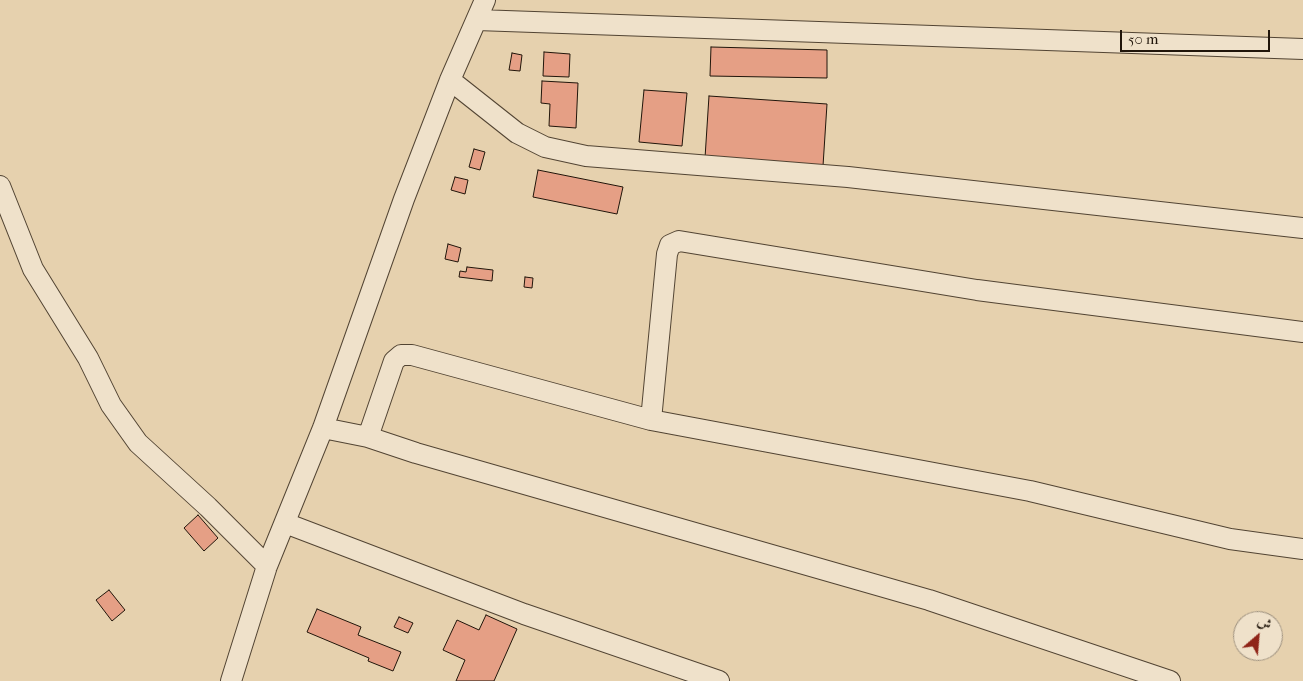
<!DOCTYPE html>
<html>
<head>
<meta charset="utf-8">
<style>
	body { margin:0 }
	#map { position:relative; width:1303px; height:681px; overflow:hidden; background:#e6d1ae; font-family:"IM FELL French Canon",Amiri,serif }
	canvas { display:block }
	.north { position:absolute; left:1233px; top:611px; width:50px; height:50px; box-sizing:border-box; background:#efe1ca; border:1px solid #9c8f7d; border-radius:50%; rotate:27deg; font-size:14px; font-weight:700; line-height:20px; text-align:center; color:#20150a }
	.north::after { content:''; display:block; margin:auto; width:18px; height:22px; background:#8f2418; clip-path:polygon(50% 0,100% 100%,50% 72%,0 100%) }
	.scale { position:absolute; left:1120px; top:30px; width:150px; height:22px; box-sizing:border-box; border:2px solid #20150a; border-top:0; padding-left:6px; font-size:15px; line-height:18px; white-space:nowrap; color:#20150a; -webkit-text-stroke:4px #efe1ca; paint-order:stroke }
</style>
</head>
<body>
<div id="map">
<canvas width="1303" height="681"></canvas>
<div class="north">ش</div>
<div class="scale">50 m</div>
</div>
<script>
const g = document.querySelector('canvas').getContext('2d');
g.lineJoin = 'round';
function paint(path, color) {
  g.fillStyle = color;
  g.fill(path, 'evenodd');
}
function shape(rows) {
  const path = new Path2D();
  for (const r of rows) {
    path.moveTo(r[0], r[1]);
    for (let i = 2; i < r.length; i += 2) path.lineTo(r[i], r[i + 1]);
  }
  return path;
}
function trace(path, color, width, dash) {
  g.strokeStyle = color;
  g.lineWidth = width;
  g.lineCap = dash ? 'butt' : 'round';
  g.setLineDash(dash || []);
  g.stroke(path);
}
const building = shape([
	[711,47,827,50,827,78,710,76,711,47],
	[544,52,570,54,569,77,543,76,544,52],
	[512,53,522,55,520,71,509,70,512,53],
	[542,81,578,83,576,128,549,126,550,104,541,103,542,81],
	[644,90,687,93,682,146,639,142,644,90],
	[709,96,827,104,823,166,705,158,709,96],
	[474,149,485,152,480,170,469,167,474,149],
	[538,170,623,187,617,214,533,197,538,170],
	[455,177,468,180,465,194,451,190,455,177],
	[448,244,461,248,458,262,445,259,448,244],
	[467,267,493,270,492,281,459,277,460,271,466,272,467,267],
	[525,277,533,278,532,288,524,287,525,277],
	[198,515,218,538,204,551,184,528,198,515],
	[109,590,125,610,112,621,96,600,109,590],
	[317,609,361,627,358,635,401,652,393,671,368,661,369,658,307,632,317,609],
	[486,615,517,629,494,681,456,681,465,660,443,650,457,620,479,630,486,615],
	[399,617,413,623,408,633,394,627,399,617]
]);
paint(building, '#e59f85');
trace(building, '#20150a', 1);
const minor = shape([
	[477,20,1303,49],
	[450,80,517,133,545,147,586,156,848,177,1303,228],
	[0,186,33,269,88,358,111,405,138,443,208,507,267,566],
	[651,420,667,254,670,245,679,241,977,290,1303,332],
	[323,428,368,437,416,453,929,600,1170,681],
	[368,437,394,361,401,355,412,355,651,420,1030,491,1230,539,1303,549],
	[285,523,524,614,719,681],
	[231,681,267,566,323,428,404,199,450,80,485,0]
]);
trace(minor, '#524433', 22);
trace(minor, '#efe1ca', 20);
</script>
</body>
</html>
